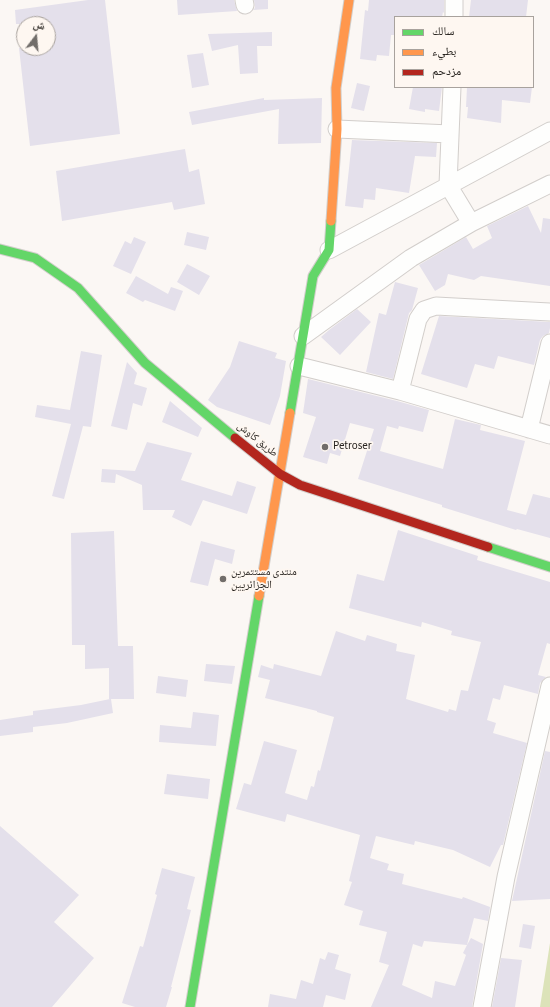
<!DOCTYPE html>
<html>
<head>
<meta charset="utf-8">
<style>
	body { margin:0 }
	#map { position:relative; width:550px; height:1007px; overflow:hidden; background:#fbf7f4; font-family:"Source Sans 3","Noto Naskh Arabic",sans-serif }
	canvas { display:block }
	.legend { position:absolute; left:394px; top:16px; width:140px; height:72px; box-sizing:border-box; background:#fef7f1; border:1px solid #a8a29d; margin:0; padding:5px 7px; list-style:none; font-size:12px; color:#27231f }
	.legend li { display:flex; align-items:center; gap:8px; height:20px }
	.legend b { width:20px; border:1px solid #a8a29d }
	.north { position:absolute; left:16px; top:16px; width:40px; height:40px; box-sizing:border-box; background:#fef7f1; border:1px solid #a8a29d; border-radius:50%; rotate:16deg; font-size:11px; font-weight:700; line-height:16px; text-align:center; color:#27231f }
	.north::after { content:''; display:block; margin:auto; width:14px; height:18px; background:#716d6a; clip-path:polygon(50% 0,100% 100%,50% 72%,0 100%) }
</style>
</head>
<body>
<div id="map">
<canvas width="550" height="1007"></canvas>
<ul class="legend">
<li><b style="height:5px;background:#63d668"></b>سالك</li>
<li><b style="height:5px;background:#ff974d"></b>بطيء</li>
<li><b style="height:5px;background:#b3261e"></b>مزدحم</li>
</ul>
<div class="north">ش</div>
</div>
<script>
const g = document.querySelector('canvas').getContext('2d');
g.lineJoin = 'round';
function paint(path, color) {
  g.fillStyle = color;
  g.fill(path, 'evenodd');
}
function shape(rows) {
  const path = new Path2D();
  for (const r of rows) {
    path.moveTo(r[0], r[1]);
    for (let i = 2; i < r.length; i += 2) path.lineTo(r[i], r[i + 1]);
  }
  return path;
}
function trace(path, color, width, dash) {
  g.strokeStyle = color;
  g.lineWidth = width;
  g.lineCap = dash ? 'butt' : 'round';
  g.setLineDash(dash || []);
  g.stroke(path);
}
function write(font, color, halo, rows, align = 'center') {
  g.font = font + ' "Source Sans 3","Noto Naskh Arabic",sans-serif';
  g.lineWidth = 3.5;
  g.setLineDash([]);
  g.textBaseline = 'middle';
  g.strokeStyle = halo;
  g.fillStyle = color;
  for (const [text, x, y, turn = 0] of rows) {
    g.save();
    g.translate(x, y);
    g.rotate((+turn || 0) * Math.PI / 180);
    g.textAlign = isNaN(turn) ? turn : align;
    if (halo) g.strokeText(text, 0, 0);
    g.fillText(text, 0, 0);
    g.restore();
  }
}
paint(shape([
	[550,943,550,1007,540,1007]
]), '#dce3b9');
paint(shape([
	[88,0,105,0,120,134,30,146,19,48,48,48,48,24,16,24,15,10],
	[177,0,234,0,237,11,178,15],
	[254,0,268,0,268,9,253,10,255,8],
	[369,0,444,0,444,13,443,12,442,17,395,17,395,35,391,35,389,56,377,55,376,61,360,59,365,10,368,11],
	[471,0,528,0,526,17,469,17],
	[272,32,272,46,257,46,258,73,240,74,238,45,212,51,208,34],
	[203,53,209,85,192,88,187,55],
	[357,83,370,86,364,111,351,108],
	[413,87,442,87,439,111,425,109,425,112,409,109],
	[467,87,532,87,530,103,502,100,501,123,467,118,468,107,466,107],
	[264,98,264,100,322,98,321,143,278,144,279,109,192,125,189,112],
	[352,140,437,143,436,157,415,156,409,193,376,188,375,200,364,199,363,208,345,206],
	[185,149,189,172,199,169,205,204,174,210,172,202,62,221,56,171],
	[528,206,541,233,543,218,550,219,550,286,481,276,474,280,448,274,445,285,435,291,419,265,466,237,473,249,492,238,487,226],
	[187,232,209,237,206,250,184,245],
	[134,237,146,242,131,274,113,266,125,241,131,244],
	[187,264,210,276,199,295,177,282],
	[136,276,168,294,171,287,183,291,175,311,145,300,143,302,126,293],
	[395,282,418,288,412,310,409,313,393,379,366,372,379,313,386,315],
	[357,309,371,322,340,355,321,337,329,330],
	[439,316,550,322,550,328,549,333,543,336,540,340,534,365,498,356,494,369,475,364,467,388,421,374],
	[239,341,277,353,275,358,286,361,280,396,270,425,217,407,208,400,230,367],
	[81,351,102,355,91,427,83,426,64,499,52,496,71,424,35,417,37,405,70,410],
	[127,362,137,373,134,384,147,388,142,406,133,403,127,430,111,426],
	[308,379,397,401,429,410,423,432,399,426,398,429,387,426,380,451,443,469,455,419,481,425,480,430,525,441,507,510,526,515,533,494,550,498,550,538,517,529,516,530,442,507,442,505,358,479,374,429,350,423,340,456,330,453,327,464,303,457,316,417,303,413],
	[170,401,202,428,198,437,162,422],
	[147,442,192,453,181,480,232,496,237,481,256,487,247,514,203,500,191,526,172,517,175,510,143,510,142,485,116,474,115,483,101,482,102,469,135,471],
	[398,530,478,556,477,560,550,582,550,644,547,643,538,675,546,677,540,683,538,694,504,685,500,700,493,698,487,720,496,723,493,733,527,743,503,845,501,845,490,867,453,850,415,841,414,845,376,836,370,858,389,864,387,870,404,874,402,884,462,899,463,897,490,907,488,921,474,918,467,945,471,938,483,944,472,1007,371,1007,389,965,379,962,387,932,359,925,363,911,344,905,352,882,349,881,360,835,287,814,285,822,236,809,244,783,251,785,264,741,297,750,285,793,307,800,311,786,314,787,318,770,320,771,334,717,317,712,317,711,265,698,270,680,258,677,261,665,273,669,274,664,321,676,336,631,365,641,367,635,397,644,396,651,415,655,406,699,448,712,449,709,456,711,461,690,468,691,481,642,451,635,452,631,422,622,421,627,349,608,357,574,384,581],
	[424,941,467,945,463,953,466,955,455,986,435,981,432,998,402,985,413,944,422,947],
	[114,531,118,646,133,646,134,699,111,699,113,713,67,723,33,727,33,732,0,736,0,720,33,715,33,711,81,705,110,699,109,699,109,668,85,669,85,645,72,645,71,533],
	[201,541,235,550,232,564,215,559,208,586,190,582],
	[206,664,235,666,232,684,204,681],
	[158,676,188,680,186,697,156,693],
	[193,712,219,715,216,746,159,742,160,725,191,728],
	[545,751,550,752,550,899,512,901],
	[167,774,210,779,208,799,164,794],
	[0,826,79,895,54,922,94,958,52,1007,0,1007],
	[162,868,195,877,187,909,191,910,171,987,172,987,166,1007,135,1007,122,1003,140,946,143,947,157,895,155,894],
	[523,924,535,926,531,949,519,947],
	[328,952,339,955,335,969,351,974,345,1000,326,995,323,1007,268,1007,270,994,296,999,301,980,313,984,320,958,325,960],
	[501,958,522,960,515,1007,492,1007]
]), '#e4e0eb');
const street = shape([
	[244,0,245,5],
	[454,17,454,0],
	[452,87,448,185,471,223],
	[337,129,450,134],
	[329,250,550,131],
	[303,336,411,258,471,223,550,184],
	[299,366,400,391,550,435],
	[400,391,418,319,424,310,436,306,550,312],
	[529,429,550,343],
	[482,1007,506,877,550,686]
]);
const fast = shape([
	[0,249,35,258,78,288,145,363,235,438],
	[290,413,313,276,329,250,331,221],
	[488,547,550,567],
	[190,1007,259,596]
]);
const slow = shape([
	[331,221,337,129,336,88,349,0],
	[259,596,290,413]
]);
const jam = shape([
	[235,438,280,474,300,485,488,547]
]);
trace(street, '#d2cecb', 19);
trace(fast, '#d2cecb', 11);
trace(slow, '#d2cecb', 11);
trace(jam, '#d2cecb', 11);
trace(street, '#fefefd', 17);
trace(fast, '#63d668', 9);
trace(slow, '#ff974d', 9);
trace(jam, '#b3261e', 9);
for (const [x, y, r, color] of [
	[325,447,4,"#716d6a"],
	[223,579,4,"#716d6a"]
]) {
  const dot = new Path2D();
  dot.arc(x, y, r, 0, 2 * Math.PI);
  g.fillStyle = color;
  g.fill(dot);
  trace(dot, '#fef7f1', 1.5);
}
write('11px', '#27231f', '#fef7f1', [
	["طريق كاوش",257,440,39]
]);
write('11px', '#27231f', '#fef7f1', [
	["Petroser",333,447],
	["منتدى مستتمرين",231,573],
	["الجزائريين",231,586]
], 'left');
</script>
</body>
</html>
